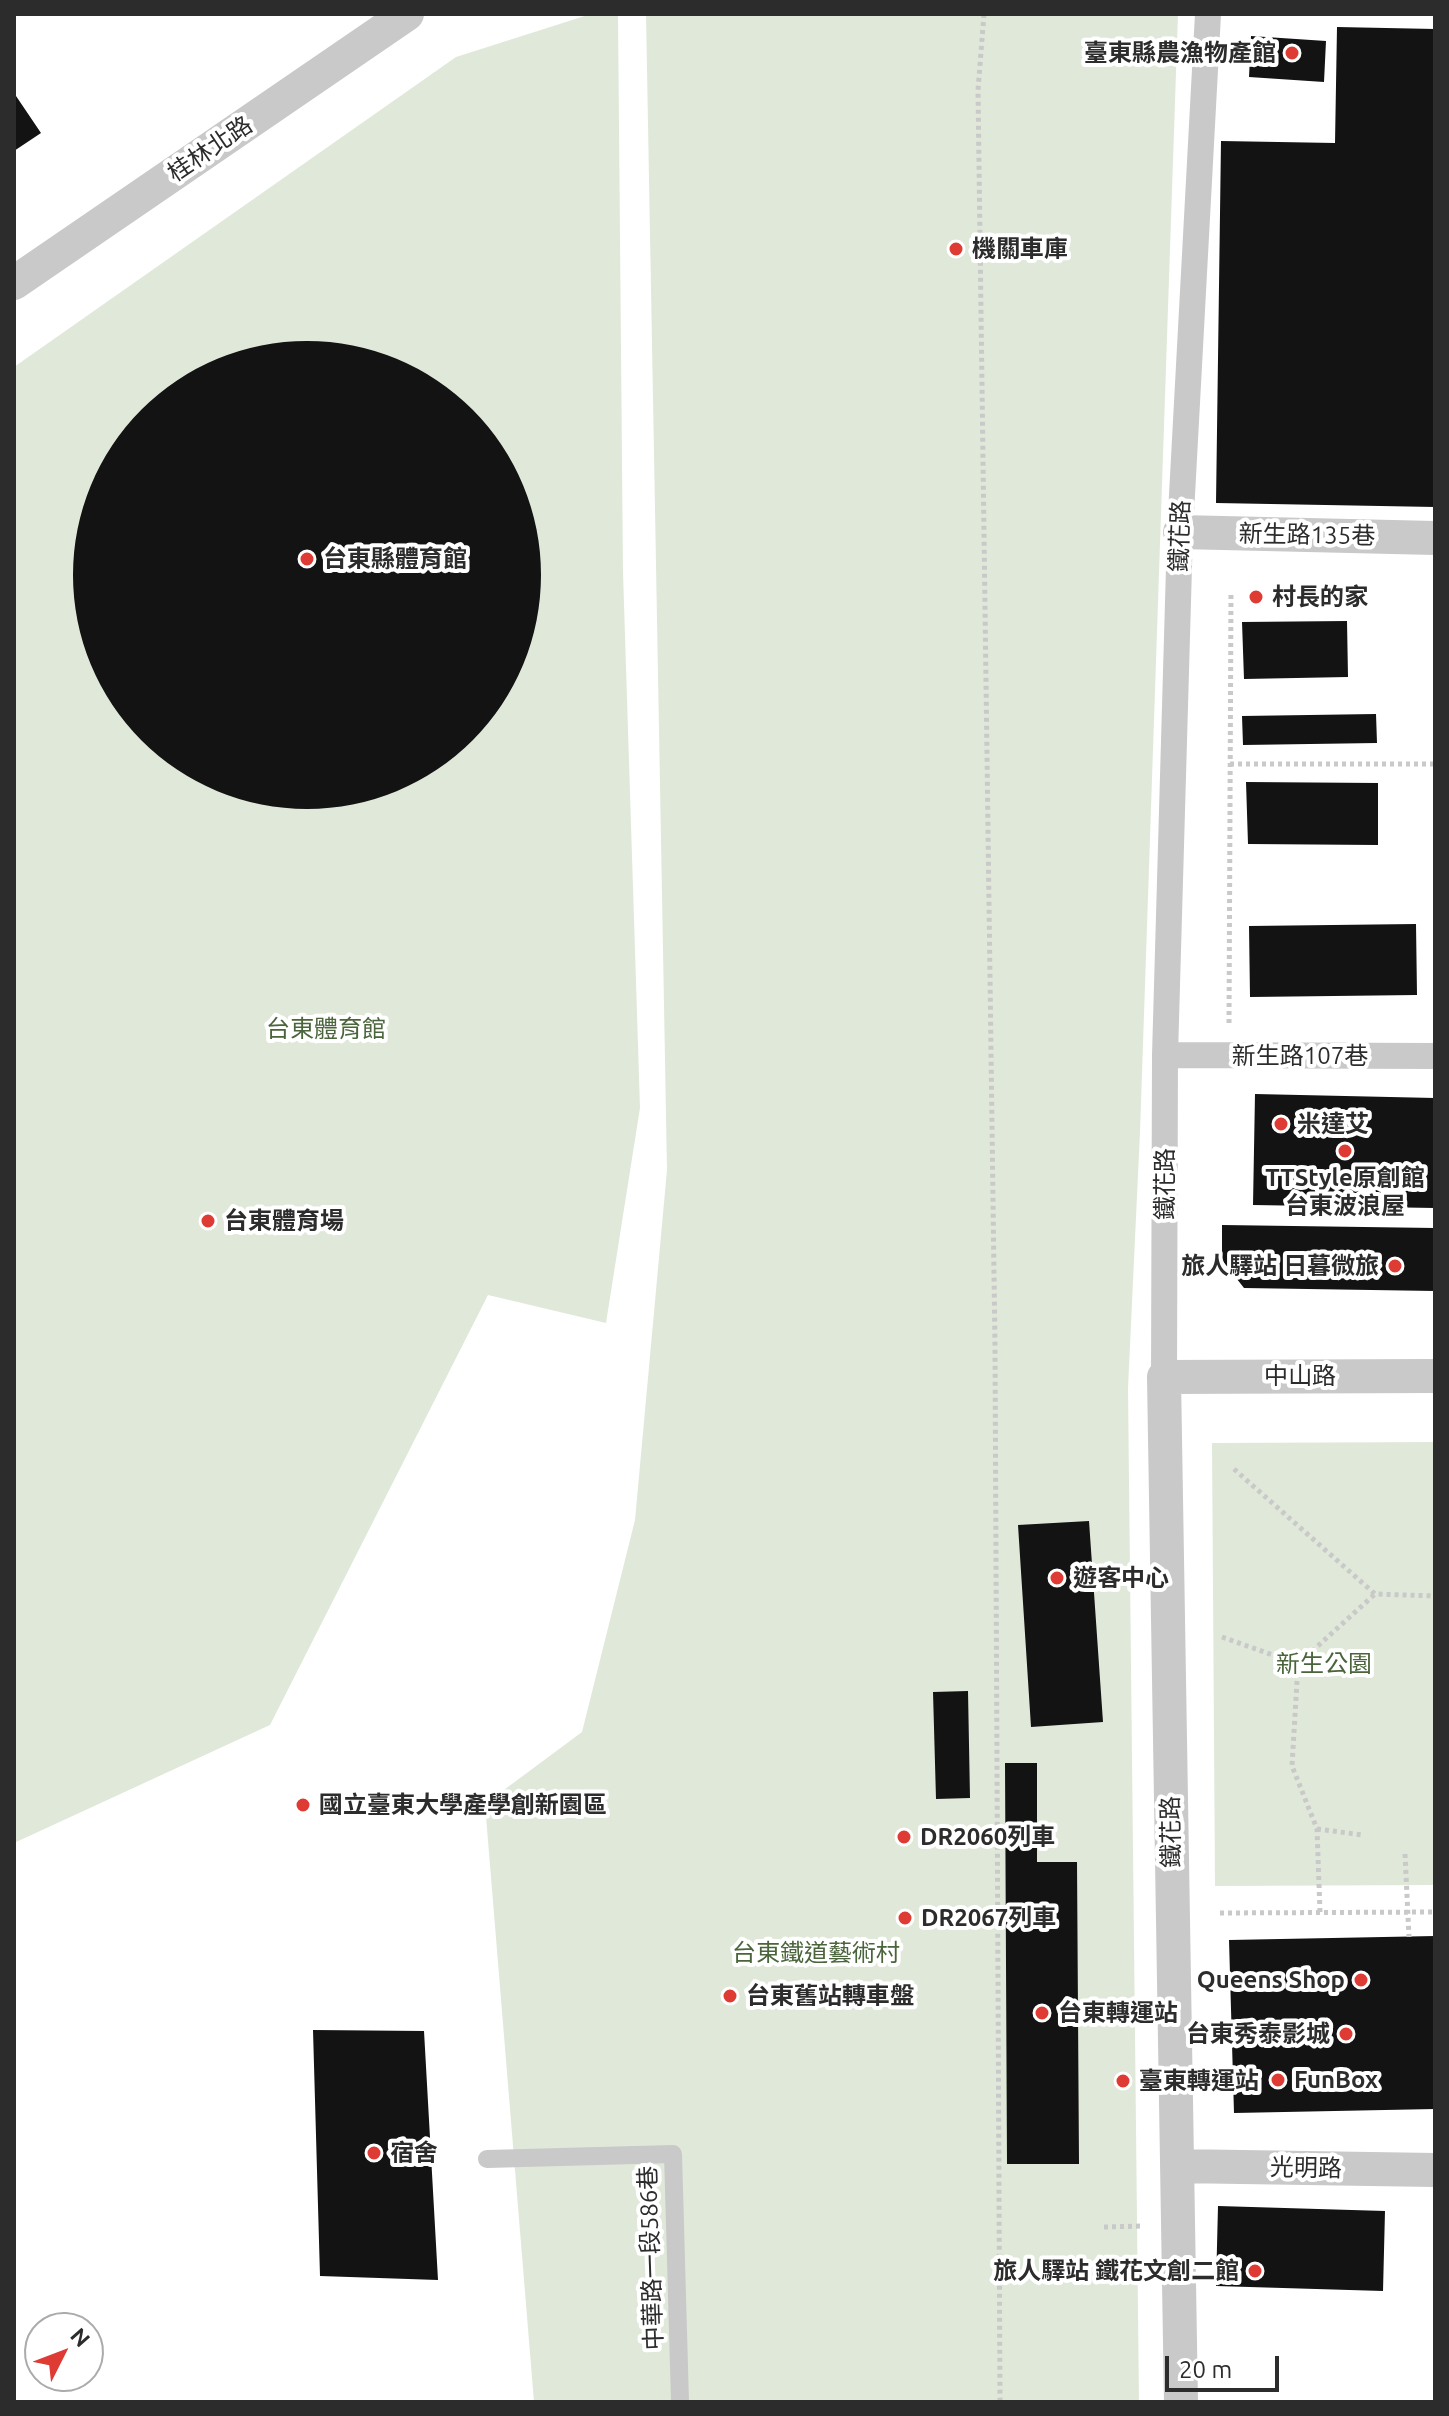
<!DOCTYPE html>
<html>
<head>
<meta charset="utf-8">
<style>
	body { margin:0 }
	#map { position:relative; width:1449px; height:2416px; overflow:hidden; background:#fff; font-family:Ubuntu,sans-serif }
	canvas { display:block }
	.frame { position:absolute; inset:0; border:16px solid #2c2c2c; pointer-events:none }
	.north { position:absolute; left:24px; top:2312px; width:80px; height:80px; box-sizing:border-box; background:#fff; border:2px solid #ababab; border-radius:50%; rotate:48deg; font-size:22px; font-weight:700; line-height:32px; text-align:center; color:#2c2c2c }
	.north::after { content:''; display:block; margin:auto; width:28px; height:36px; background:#dd3b33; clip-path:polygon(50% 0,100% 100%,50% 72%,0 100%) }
	.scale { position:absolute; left:1165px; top:2356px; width:114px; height:36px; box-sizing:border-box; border:4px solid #2c2c2c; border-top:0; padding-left:10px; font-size:24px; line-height:28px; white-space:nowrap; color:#2c2c2c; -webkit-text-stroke:6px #fff; paint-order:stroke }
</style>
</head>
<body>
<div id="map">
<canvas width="1449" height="2416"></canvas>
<div class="frame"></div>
<div class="north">N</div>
<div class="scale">20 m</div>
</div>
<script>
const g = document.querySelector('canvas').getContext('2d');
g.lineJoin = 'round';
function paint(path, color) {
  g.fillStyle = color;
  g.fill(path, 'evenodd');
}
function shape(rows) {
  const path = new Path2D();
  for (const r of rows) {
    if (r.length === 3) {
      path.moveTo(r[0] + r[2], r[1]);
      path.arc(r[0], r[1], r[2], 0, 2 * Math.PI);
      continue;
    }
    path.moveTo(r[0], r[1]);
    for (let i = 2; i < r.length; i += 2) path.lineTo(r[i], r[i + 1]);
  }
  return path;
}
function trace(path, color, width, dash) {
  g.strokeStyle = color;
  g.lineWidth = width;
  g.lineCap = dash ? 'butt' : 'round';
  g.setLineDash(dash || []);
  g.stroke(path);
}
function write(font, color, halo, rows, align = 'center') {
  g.font = font + ' Ubuntu,"Noto Sans TC",sans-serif';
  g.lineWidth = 8;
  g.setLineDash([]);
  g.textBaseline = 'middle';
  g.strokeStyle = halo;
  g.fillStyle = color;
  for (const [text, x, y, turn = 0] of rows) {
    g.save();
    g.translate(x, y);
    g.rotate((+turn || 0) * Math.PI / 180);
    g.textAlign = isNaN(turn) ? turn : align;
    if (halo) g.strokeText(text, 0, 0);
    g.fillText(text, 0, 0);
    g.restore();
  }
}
paint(shape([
	[591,14,618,14,623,572,640,1108,606,1323,488,1295,270,1725,14,1843,14,367,456,57],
	[646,14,1178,14,1140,1132,1128,1388,1139,2402,534,2402,485,1804,582,1732,635,1520,667,1170],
	[1435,1442,1435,1885,1215,1886,1212,1443]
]), '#e0e9d9');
paint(shape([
	[1337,27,1435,29,1435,507,1216,503,1221,141,1335,143],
	[1251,36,1326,41,1324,82,1249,77],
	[14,93,41,133,14,151],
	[307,575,234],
	[1347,621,1348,677,1244,679,1242,622],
	[1376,714,1377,743,1243,745,1242,716],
	[1246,782,1378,783,1378,845,1248,844],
	[1416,924,1417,995,1250,997,1249,926],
	[1255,1094,1435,1098,1435,1208,1253,1205],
	[1222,1225,1435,1228,1435,1291,1244,1288,1222,1260],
	[1089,1521,1103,1722,1031,1727,1018,1525],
	[968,1691,970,1798,936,1799,933,1692],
	[1005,1763,1037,1763,1037,1862,1077,1862,1079,2164,1007,2164],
	[1435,1936,1435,2109,1234,2113,1229,1940],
	[313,2030,424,2031,438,2280,320,2276],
	[1218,2206,1385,2211,1383,2291,1216,2286]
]), '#131313');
trace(shape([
	[984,14,978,90,995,1347,1000,2402],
	[1230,764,1435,764],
	[1229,1023,1231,592],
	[1234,1469,1375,1594,1435,1596],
	[1222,1637,1298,1664],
	[1317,1829,1363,1835],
	[1405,1854,1409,1937],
	[1320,1912,1317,1829,1292,1766,1298,1664,1375,1594],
	[1220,1913,1435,1912],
	[1104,2227,1143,2226]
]), '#c9c9c9', 5, [4, 4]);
trace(shape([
	[487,2159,673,2154,680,2402]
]), '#c9c9c9', 18);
trace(shape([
	[1165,1055,1435,1056],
	[1164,1377,1165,1055,1180,532,1208,14]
]), '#c9c9c9', 26);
trace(shape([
	[14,283,407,14],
	[1180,532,1435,538],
	[1177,2166,1435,2170],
	[1181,2402,1164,1377,1435,1376]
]), '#c9c9c9', 34);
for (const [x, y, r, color] of [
	[1292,53,8,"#dd3b33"],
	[956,249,8,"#dd3b33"],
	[307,559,8,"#dd3b33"],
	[1256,597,8,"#dd3b33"],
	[1281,1124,8,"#dd3b33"],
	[1345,1151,8,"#dd3b33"],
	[208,1221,8,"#dd3b33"],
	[1395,1266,8,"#dd3b33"],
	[1057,1578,8,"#dd3b33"],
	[303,1805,8,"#dd3b33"],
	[904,1837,8,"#dd3b33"],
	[905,1918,8,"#dd3b33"],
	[1361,1980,8,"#dd3b33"],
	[730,1996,8,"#dd3b33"],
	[1042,2013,8,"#dd3b33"],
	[1346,2034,8,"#dd3b33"],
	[1278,2080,8,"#dd3b33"],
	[1123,2081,8,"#dd3b33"],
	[374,2153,8,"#dd3b33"],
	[1255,2271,8,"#dd3b33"]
]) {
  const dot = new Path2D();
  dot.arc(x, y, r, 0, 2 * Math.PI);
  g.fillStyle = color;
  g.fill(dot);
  trace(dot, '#fff', 3);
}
write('bold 24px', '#2c2c2c', '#fff', [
	["臺東縣農漁物產館",1276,53,"right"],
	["機關車庫",972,249],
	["台東縣體育館",323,559],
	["村長的家",1272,597],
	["米達艾",1297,1124],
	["TTStyle原創館",1345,1178,"center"],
	["台東波浪屋",1345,1206,"center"],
	["台東體育場",224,1221],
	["旅人驛站 日暮微旅",1379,1266,"right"],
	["遊客中心",1073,1578],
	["國立臺東大學產學創新園區",319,1805],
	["DR2060列車",920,1837],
	["DR2067列車",921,1918],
	["Queens Shop",1345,1980,"right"],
	["台東舊站轉車盤",746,1996],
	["台東轉運站",1058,2013],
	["台東秀泰影城",1330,2034,"right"],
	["FunBox",1294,2080],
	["臺東轉運站",1139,2081],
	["宿舍",390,2153],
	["旅人驛站 鐵花文創二館",1239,2271,"right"]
], 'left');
write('24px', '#2c2c2c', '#fff', [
	["桂林北路",210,149,-34],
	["新生路135巷",1307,535,1],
	["鐵花路",1180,536,-88],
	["新生路107巷",1300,1056],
	["鐵花路",1165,1184,-90],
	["中山路",1300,1376],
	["鐵花路",1171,1832,-91],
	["光明路",1306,2168,1],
	["中華路一段586巷",651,2258,-92]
]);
write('24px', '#4a653b', '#fff', [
	["台東體育館",326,1029],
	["新生公園",1324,1664],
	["台東鐵道藝術村",816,1953]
]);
</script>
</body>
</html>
